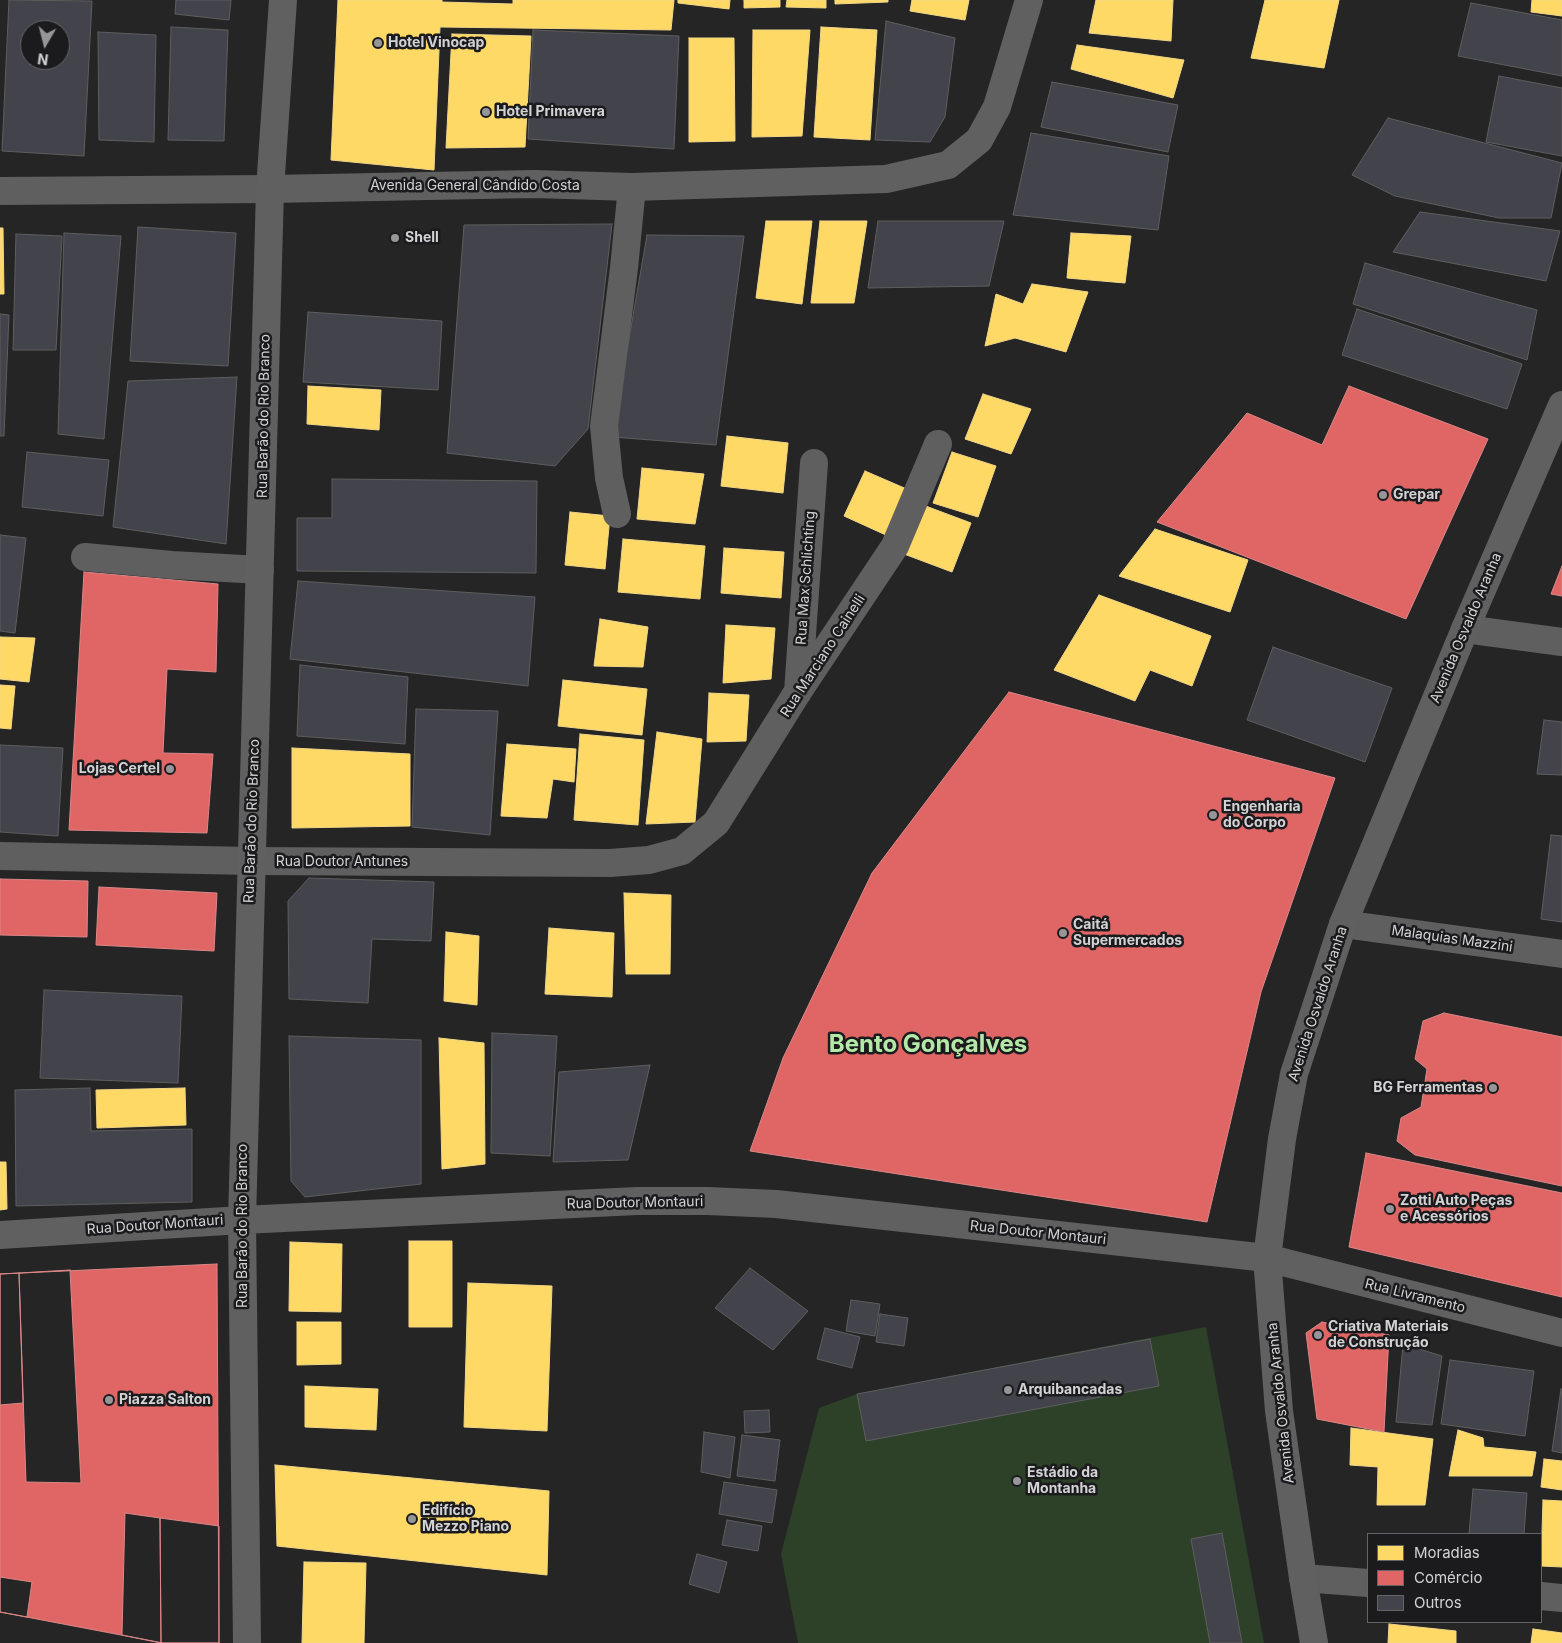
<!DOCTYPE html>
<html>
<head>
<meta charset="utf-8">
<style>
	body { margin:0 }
	#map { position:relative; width:1562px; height:1643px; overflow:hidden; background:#252526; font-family:Inter,sans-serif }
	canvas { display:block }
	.legend { position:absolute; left:1367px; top:1533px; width:175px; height:90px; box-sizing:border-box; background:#1b1b1e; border:1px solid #656567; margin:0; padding:6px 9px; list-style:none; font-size:15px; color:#d3d3d5 }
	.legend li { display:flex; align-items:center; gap:10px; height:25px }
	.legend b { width:25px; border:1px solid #656567 }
	.north { position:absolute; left:20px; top:20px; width:50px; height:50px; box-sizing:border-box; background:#1b1b1e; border:1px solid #656567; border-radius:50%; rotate:188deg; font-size:14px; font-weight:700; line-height:20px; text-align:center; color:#d3d3d5 }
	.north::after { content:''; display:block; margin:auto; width:18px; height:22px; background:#969698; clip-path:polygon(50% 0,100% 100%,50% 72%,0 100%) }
</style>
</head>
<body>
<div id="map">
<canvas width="1562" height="1643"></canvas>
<ul class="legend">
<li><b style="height:14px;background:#ffd966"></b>Moradias</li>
<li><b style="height:14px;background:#e06666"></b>Comércio</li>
<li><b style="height:14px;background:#43434b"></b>Outros</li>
</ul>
<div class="north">N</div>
</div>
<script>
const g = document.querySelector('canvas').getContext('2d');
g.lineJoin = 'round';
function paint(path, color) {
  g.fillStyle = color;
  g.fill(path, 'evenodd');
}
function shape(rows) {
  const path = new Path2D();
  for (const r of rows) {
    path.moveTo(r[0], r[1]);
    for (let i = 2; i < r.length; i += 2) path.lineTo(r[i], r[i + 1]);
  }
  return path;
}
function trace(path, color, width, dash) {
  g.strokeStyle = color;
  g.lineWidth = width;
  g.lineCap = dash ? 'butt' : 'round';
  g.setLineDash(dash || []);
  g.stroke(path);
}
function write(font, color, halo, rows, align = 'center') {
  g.font = font + ' Inter,sans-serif';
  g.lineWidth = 5;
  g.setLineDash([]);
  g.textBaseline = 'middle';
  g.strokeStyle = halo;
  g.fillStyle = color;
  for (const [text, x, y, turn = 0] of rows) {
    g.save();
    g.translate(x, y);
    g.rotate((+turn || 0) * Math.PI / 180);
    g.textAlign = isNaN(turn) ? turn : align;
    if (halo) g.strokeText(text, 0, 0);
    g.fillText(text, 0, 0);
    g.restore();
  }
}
paint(shape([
	[1206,1327,1264,1643,798,1643,781,1554,819,1408,857,1394]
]), '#2d4028');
const homes = shape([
	[338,0,442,0,442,2,513,4,513,0,674,0,671,30,440,27,434,170,331,160,338,0],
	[678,0,730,0,729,9,678,3,678,0],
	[744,0,780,0,780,7,744,8,744,0],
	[787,0,826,0,826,8,786,7,787,0],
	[835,0,888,0,888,2,835,4,835,0],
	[912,0,969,0,965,20,910,11,912,0],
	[1096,0,1173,0,1171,41,1089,33,1096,0],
	[1265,0,1339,0,1324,68,1251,58,1265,0],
	[1532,0,1562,0,1562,16,1531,12,1532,0],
	[821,27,877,30,870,140,814,137,821,27],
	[753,30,810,30,802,136,752,137,753,30],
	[452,34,531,36,525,147,446,148,452,34],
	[689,38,734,38,735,141,689,142,689,38],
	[1077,45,1184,60,1173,98,1071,69,1077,45],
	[766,221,812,221,802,304,756,298,766,221],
	[820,221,867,221,854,303,811,303,820,221],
	[0,228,3,228,4,294,0,294,0,228],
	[1071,233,1131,236,1125,283,1067,278,1071,233],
	[1032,284,1088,292,1066,352,1015,338,985,346,996,294,1023,304,1032,284],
	[308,386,381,390,379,430,307,424,308,386],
	[983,394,1031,409,1011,454,965,439,983,394],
	[727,436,788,443,783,493,721,486,727,436],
	[952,452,996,466,978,517,933,503,952,452],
	[642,468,704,474,695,524,637,519,642,468],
	[865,471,909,490,888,536,844,516,865,471],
	[923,505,971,523,952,572,904,554,923,505],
	[570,512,610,516,605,569,565,565,570,512],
	[1155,529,1248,560,1230,612,1119,576,1155,529],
	[623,539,705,546,700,599,618,592,623,539],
	[724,548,784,552,781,598,721,593,724,548],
	[1099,595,1211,636,1192,686,1150,670,1135,701,1054,670,1099,595],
	[600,619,648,627,643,667,594,666,600,619],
	[726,625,775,628,771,679,723,683,726,625],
	[0,637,35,638,29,682,0,679,0,637],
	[563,680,647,689,642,735,558,726,563,680],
	[0,685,15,686,11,729,0,728,0,685],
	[709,693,749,695,746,741,707,742,709,693],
	[657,732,702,739,695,822,646,824,657,732],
	[580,734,644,740,638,825,574,820,580,734],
	[507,744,576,749,574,782,553,779,547,818,501,816,507,744],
	[292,748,410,754,410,826,292,828,292,748],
	[624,893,671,895,670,974,626,974,624,893],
	[549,928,614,933,612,997,545,994,549,928],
	[446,932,479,936,477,1005,444,1001,446,932],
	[439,1038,484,1043,485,1164,442,1169,439,1038],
	[185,1088,186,1125,97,1128,96,1090,185,1088],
	[0,1162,6,1162,7,1209,0,1210,0,1162],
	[409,1241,452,1241,452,1327,409,1327,409,1241],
	[290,1242,342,1244,341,1312,289,1311,290,1242],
	[468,1283,552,1286,547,1431,464,1427,468,1283],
	[297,1322,341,1322,341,1364,297,1365,297,1322],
	[305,1386,378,1389,376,1430,305,1427,305,1386],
	[1351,1428,1433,1439,1425,1505,1377,1505,1378,1467,1350,1465,1351,1428],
	[1458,1430,1483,1438,1484,1447,1536,1452,1532,1476,1449,1476,1458,1430],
	[1544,1459,1562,1461,1562,1490,1541,1487,1544,1459],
	[275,1465,549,1491,547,1575,277,1546,275,1465],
	[1543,1500,1562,1501,1562,1567,1541,1566,1543,1500],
	[304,1562,366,1563,364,1643,302,1643,304,1562],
	[1389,1624,1456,1631,1456,1643,1388,1643,1389,1624],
	[1533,1629,1562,1633,1562,1643,1531,1643,1533,1629]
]);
paint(homes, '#ffd966');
trace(homes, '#f2d787', 1);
const shops = shape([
	[1349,386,1488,439,1406,619,1157,522,1247,413,1322,445,1349,386],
	[1562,566,1562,596,1551,594,1562,566],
	[84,572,218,584,216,672,167,669,163,753,213,754,207,833,69,830,84,572],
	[1009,692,1335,778,1261,992,1207,1222,750,1151,783,1058,872,873,1009,692],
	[0,879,88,881,87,937,0,935,0,879],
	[99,887,217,893,214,951,96,945,99,887],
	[1444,1013,1562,1037,1562,1186,1415,1155,1397,1141,1401,1118,1421,1107,1427,1069,1415,1059,1423,1021,1444,1013],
	[1366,1153,1562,1193,1562,1297,1349,1247,1366,1153],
	[217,1264,219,1643,163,1643,0,1612,0,1274,217,1264],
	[70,1270,81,1483,26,1482,19,1273,70,1270],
	[19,1273,23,1403,0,1405,0,1274,19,1273],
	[1322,1322,1389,1335,1384,1432,1317,1419,1306,1333,1322,1322],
	[125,1513,160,1518,161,1643,122,1635,125,1513],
	[160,1518,219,1526,219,1643,161,1643,160,1518],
	[0,1577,32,1582,27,1617,0,1612,0,1577]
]);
paint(shops, '#e06666');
trace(shops, '#dc8787', 1);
const building = shape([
	[9,0,92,1,84,156,2,151,9,0],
	[30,30,60,30,60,60,30,60,30,30],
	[176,0,231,0,229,20,175,14,176,0],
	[1471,3,1562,20,1562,76,1458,56,1471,3],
	[886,21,955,38,945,117,930,142,875,140,886,21],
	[171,27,228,30,224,141,168,140,171,27],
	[533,30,679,36,674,149,528,139,533,30],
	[98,32,156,35,154,142,99,140,98,32],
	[1499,76,1562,88,1562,156,1486,142,1499,76],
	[1052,82,1178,105,1168,152,1041,127,1052,82],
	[1388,118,1562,163,1551,218,1499,218,1395,196,1352,175,1388,118],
	[1031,133,1169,156,1158,230,1013,215,1031,133],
	[1420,212,1560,231,1546,281,1393,252,1420,212],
	[878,221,1004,221,989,286,868,288,878,221],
	[612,224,588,429,555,466,447,453,464,225,612,224],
	[138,227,236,233,228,366,130,361,138,227],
	[64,233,121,236,104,439,58,434,64,233],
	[16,234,62,236,56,350,13,350,16,234],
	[647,235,744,236,716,445,612,437,647,235],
	[1365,263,1537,310,1527,360,1353,304,1365,263],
	[1357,309,1522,364,1507,409,1342,355,1357,309],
	[308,312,442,321,438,390,303,382,308,312],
	[0,314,9,315,4,436,0,436,0,314],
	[237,377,226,544,113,527,128,381,237,377],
	[27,452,109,460,103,516,22,507,27,452],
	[332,479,537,481,536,573,297,571,297,518,332,518,332,479],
	[0,535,26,538,15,633,0,631,0,535],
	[298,581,535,597,528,686,290,659,298,581],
	[1273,647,1392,688,1365,762,1247,720,1273,647],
	[300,665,408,677,405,744,297,736,300,665],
	[416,709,498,711,490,835,412,827,416,709],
	[1544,720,1562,722,1562,775,1537,774,1544,720],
	[0,745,63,748,58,836,0,832,0,745],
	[1551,835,1562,836,1562,922,1541,919,1551,835],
	[309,878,434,882,431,941,372,939,368,1003,289,999,288,901,309,878],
	[44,990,182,996,178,1083,40,1078,44,990],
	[492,1033,557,1036,550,1156,491,1153,492,1033],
	[289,1036,421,1040,421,1184,305,1197,291,1181,289,1036],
	[650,1065,628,1160,553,1162,559,1072,650,1065],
	[90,1088,91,1131,192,1129,192,1202,16,1206,15,1090,90,1088],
	[750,1268,808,1311,773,1350,715,1308,750,1268],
	[851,1300,880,1304,875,1336,846,1331,851,1300],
	[880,1314,908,1318,904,1346,876,1342,880,1314],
	[825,1328,860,1337,852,1368,817,1359,825,1328],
	[1150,1339,1159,1386,866,1441,857,1394,1150,1339],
	[1403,1344,1442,1356,1432,1425,1396,1422,1403,1344],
	[1450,1360,1534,1371,1525,1436,1441,1424,1450,1360],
	[1561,1389,1562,1389,1562,1453,1552,1451,1561,1389],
	[769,1410,770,1432,745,1433,744,1411,769,1410],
	[704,1432,735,1437,730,1478,701,1472,704,1432],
	[742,1435,780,1440,775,1481,737,1476,742,1435],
	[724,1482,777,1490,772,1523,719,1514,724,1482],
	[1473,1489,1527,1493,1524,1534,1469,1534,1473,1489],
	[727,1520,762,1526,758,1551,722,1545,727,1520],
	[1222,1533,1242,1643,1210,1643,1191,1539,1222,1533],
	[697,1554,727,1562,719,1593,689,1584,697,1554]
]);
paint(building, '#43434b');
trace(building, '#5e5e5f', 1);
trace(shape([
	[0,191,270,189],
	[617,514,609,478,604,426,624,268,632,187],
	[85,557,172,565,260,570],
	[1465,629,1562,642],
	[798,692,814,463],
	[0,856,251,861,610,863,649,860,682,851,716,823,797,693,895,546,938,444],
	[1343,924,1562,954],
	[1303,1578,1368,1583],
	[1541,1596,1562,1598]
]), '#5f5f5f', 28);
trace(shape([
	[270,189,534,184,632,187,886,179,948,165,979,140,997,107,1029,0],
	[0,1235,242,1220,637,1201,708,1201,776,1204,1267,1258,1562,1333],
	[247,1643,242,1220,270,189,283,0],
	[1314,1643,1303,1578,1279,1411,1267,1258,1282,1139,1294,1074,1343,924,1465,629,1562,405]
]), '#606061', 28);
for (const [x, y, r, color] of [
	[378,43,5,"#969698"],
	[486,112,5,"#969698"],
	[395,238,5,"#969698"],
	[1383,495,5,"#969698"],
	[170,769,5,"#969698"],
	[1213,815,5,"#969698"],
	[1063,933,5,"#969698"],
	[1493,1088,5,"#969698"],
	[1390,1209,5,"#969698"],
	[1318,1335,5,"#969698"],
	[1008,1390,5,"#969698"],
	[109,1400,5,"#969698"],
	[1017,1481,5,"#969698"],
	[412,1519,5,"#969698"]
]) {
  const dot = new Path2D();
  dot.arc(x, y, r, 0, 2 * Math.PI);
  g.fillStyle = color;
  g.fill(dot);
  trace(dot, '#1b1b1e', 2);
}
write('bold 14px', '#d3d3d5', '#1b1b1e', [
	["Hotel Vinocap",388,43],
	["Hotel Primavera",496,112],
	["Shell",405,238],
	["Grepar",1393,495],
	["Lojas Certel",160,769,"right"],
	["Engenharia",1223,807],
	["do Corpo",1223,823],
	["Caitá",1073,925],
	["Supermercados",1073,941],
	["BG Ferramentas",1483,1088,"right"],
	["Zotti Auto Peças",1400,1201],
	["e Acessórios",1400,1217],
	["Criativa Materiais",1328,1327],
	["de Construção",1328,1343],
	["Arquibancadas",1018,1390],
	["Piazza Salton",119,1400],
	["Estádio da",1027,1473],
	["Montanha",1027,1489],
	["Edifício",422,1511],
	["Mezzo Piano",422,1527]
], 'left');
write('14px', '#d3d3d5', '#1b1b1e', [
	["Avenida General Cândido Costa",475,186],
	["Rua Barão do Rio Branco",264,416,-89],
	["Rua Max Schlichting",806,578,-86],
	["Avenida Osvaldo Aranha",1466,628,-67],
	["Rua Marciano Cainelli",823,656,-57],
	["Rua Barão do Rio Branco",252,821,-88],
	["Rua Doutor Antunes",342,862],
	["Malaquias Mazzini",1452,939,8],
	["Avenida Osvaldo Aranha",1318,1004,-72],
	["Rua Doutor Montauri",635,1203,-1],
	["Rua Doutor Montauri",155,1225,-4],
	["Rua Barão do Rio Branco",243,1226,-90],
	["Rua Doutor Montauri",1038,1233,6],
	["Rua Livramento",1415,1296,14],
	["Avenida Osvaldo Aranha",1281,1403,-96]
]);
write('bold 24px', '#b4e8a8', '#1b1b1e', [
	["Bento Gonçalves",928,1045]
]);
</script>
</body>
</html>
